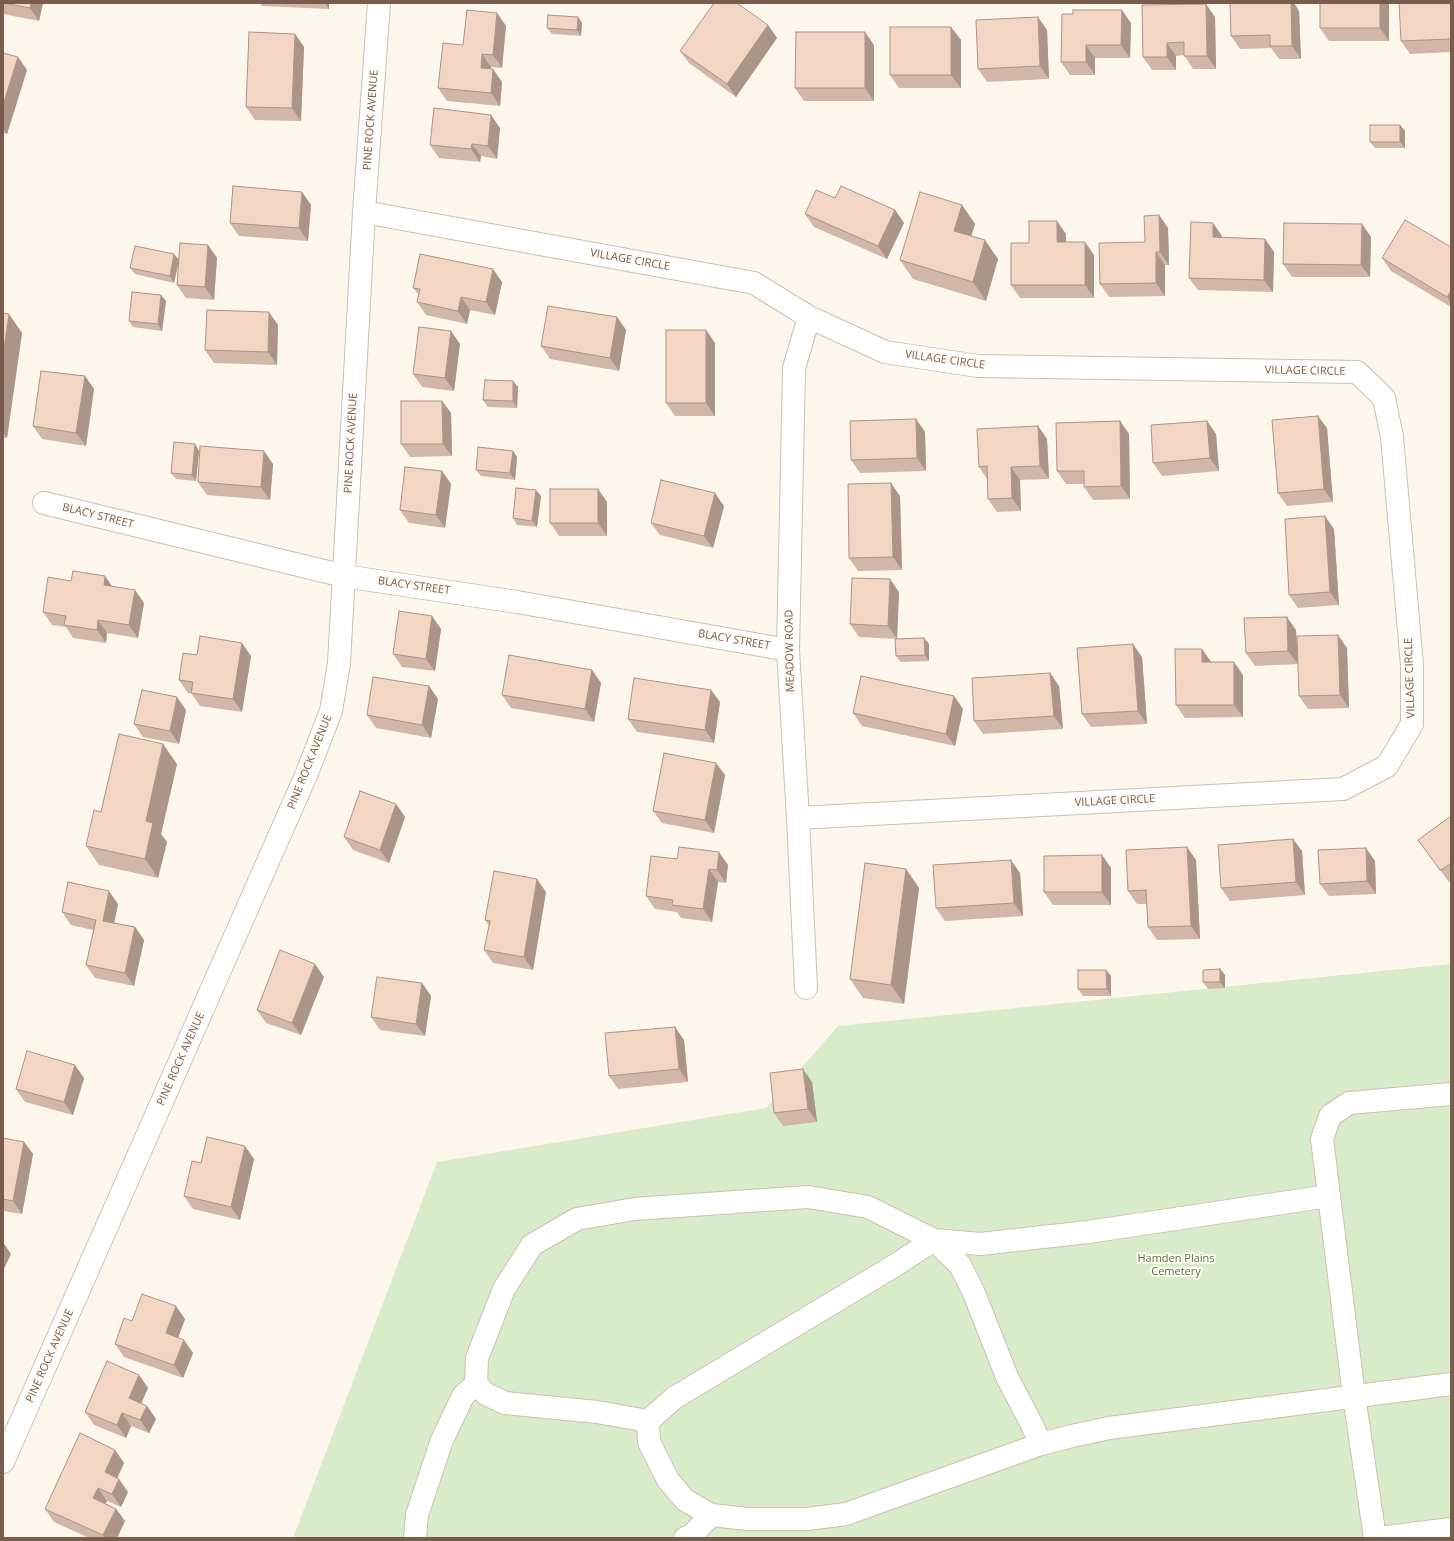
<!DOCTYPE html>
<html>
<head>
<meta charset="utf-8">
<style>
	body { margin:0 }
	#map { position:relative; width:1454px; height:1541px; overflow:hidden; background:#fdf6ec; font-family:"Open Sans",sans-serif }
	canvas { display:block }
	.frame { position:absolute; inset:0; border:4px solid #7a5c4d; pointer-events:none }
</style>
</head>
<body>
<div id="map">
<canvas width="1454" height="1541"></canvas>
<div class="frame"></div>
</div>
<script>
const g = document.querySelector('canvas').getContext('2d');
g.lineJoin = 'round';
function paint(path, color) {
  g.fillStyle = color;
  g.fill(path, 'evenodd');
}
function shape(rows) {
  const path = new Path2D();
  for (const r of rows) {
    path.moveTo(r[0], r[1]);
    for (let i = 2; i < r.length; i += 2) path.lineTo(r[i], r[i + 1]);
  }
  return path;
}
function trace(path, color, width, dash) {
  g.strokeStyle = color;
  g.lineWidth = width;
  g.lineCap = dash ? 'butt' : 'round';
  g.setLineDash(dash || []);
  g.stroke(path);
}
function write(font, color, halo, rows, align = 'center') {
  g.font = font + ' "Open Sans",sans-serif';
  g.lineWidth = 4;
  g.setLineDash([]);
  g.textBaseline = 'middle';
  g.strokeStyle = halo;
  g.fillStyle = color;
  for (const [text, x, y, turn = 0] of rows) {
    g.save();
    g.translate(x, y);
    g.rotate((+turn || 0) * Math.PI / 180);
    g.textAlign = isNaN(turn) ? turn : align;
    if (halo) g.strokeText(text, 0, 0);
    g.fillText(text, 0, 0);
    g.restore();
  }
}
paint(shape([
	[1451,964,1451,1538,293,1538,437,1162,766,1108,838,1026]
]), '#d8ecc9');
const minor = shape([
	[364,212,754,283,809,317,885,352,978,366,1357,372,1384,398,1392,437,1412,665,1412,724,1387,766,1343,789,798,818],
	[44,503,344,576,517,602,788,650],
	[806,988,798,818,788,650,794,368,809,317],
	[648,1421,597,1412,505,1403,486,1394,476,1384,477,1358,504,1289,532,1245,577,1219,634,1209,808,1197,868,1207,934,1240,980,1244,1088,1232,1329,1196],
	[1041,1444,1031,1423,1007,1377,974,1293,960,1265,934,1240,894,1266,674,1398,648,1421,649,1442,668,1480,685,1500,711,1515,748,1519,807,1519,846,1514,1041,1444,1072,1436,1109,1428,1451,1384],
	[3,1462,307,773,331,711,339,663,364,212,379,3],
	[415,1538,417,1515,442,1440,463,1396,476,1384],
	[685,1538,692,1535,711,1515],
	[1375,1538,1354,1396,1322,1139,1330,1116,1349,1103,1451,1094],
	[1379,1538,1451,1529]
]);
trace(minor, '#d1beb0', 24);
trace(minor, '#fff', 22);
paint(shape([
	[3,3,43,3,39,21,3,14],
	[260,3,329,3,329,9,262,6],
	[1320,3,1388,3,1389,5,1389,41,1329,41,1320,28],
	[1451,3,1451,52,1410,54,1401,41],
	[1142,5,1215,17,1216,69,1193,69,1184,55,1176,56,1176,70,1152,70,1143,57],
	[1299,11,1301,59,1279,59,1271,48,1240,49,1231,36],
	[497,13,506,26,502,68,491,67,491,68,493,69,502,82,500,106,447,101,438,88,463,45],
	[1062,14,1131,23,1130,58,1095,58,1095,75,1070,75,1061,62],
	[578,17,582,23,581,36,552,34,547,28],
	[768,25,777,38,736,97,689,63,680,51],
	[951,27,961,40,961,88,899,88,890,75],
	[1047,30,1049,79,987,82,978,69],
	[295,34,304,47,301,121,255,120,246,107],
	[874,45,874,101,804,101,795,88],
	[3,53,18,57,27,70,7,134,3,133],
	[491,115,500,128,497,159,481,156,480,162,439,158,430,145],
	[1400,125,1405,131,1405,148,1375,148,1370,142],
	[302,192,311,205,308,241,239,236,230,223],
	[835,198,895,210,904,223,887,259,814,227,805,214],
	[962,205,975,224,971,236,998,259,986,301,913,279,900,260],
	[1159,215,1168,228,1169,265,1165,265,1165,296,1109,297,1100,284,1145,242],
	[1362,224,1371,237,1370,277,1292,277,1283,264],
	[1066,234,1066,242,1094,255,1094,298,1020,298,1011,285,1029,243],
	[1222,236,1222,237,1265,239,1274,252,1273,292,1198,290,1189,278],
	[208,245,217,258,214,300,186,298,177,285,179,261,174,283,135,274,130,268,174,254,179,260],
	[1451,247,1451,307,1391,271,1382,258],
	[502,282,495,315,470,310,467,324,426,315,417,302,419,295,413,288],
	[161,295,166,301,162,331,133,327,129,321],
	[3,313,22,333,7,438,3,438],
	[617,317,626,330,619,371,550,359,541,346],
	[278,325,277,365,214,363,205,350],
	[706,330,715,343,715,416,675,416,666,403],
	[451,331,460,344,454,391,422,387,413,374],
	[85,376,94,389,86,446,42,439,33,426],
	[513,381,518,387,517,408,488,407,483,400],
	[442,401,451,413,452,456,410,457,401,444],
	[916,419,925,432,926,471,860,473,851,460],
	[1120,421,1129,434,1130,499,1093,500,1084,487,1084,484,1066,484,1057,471],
	[1207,421,1216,434,1219,471,1162,476,1153,463],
	[1038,426,1047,439,1049,479,1020,480,1021,511,997,512,988,499,987,479,979,467],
	[1327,428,1333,502,1287,506,1278,493],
	[195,444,199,451,196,481,176,479,171,473],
	[513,451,517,457,515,480,481,476,476,470],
	[273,464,270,500,207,495,198,482],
	[442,471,451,484,445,528,409,523,400,510],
	[598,489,607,502,607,536,559,536,550,523],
	[541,496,537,527,517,525,513,518],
	[900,496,902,570,858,571,849,558],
	[724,506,713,548,660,535,651,523],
	[1334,529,1339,605,1298,608,1289,595],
	[112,586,144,603,138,638,107,633,106,643,73,638,66,627,52,625,43,612],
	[899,592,897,639,859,637,850,624],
	[432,616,441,629,435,671,402,667,393,654],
	[1296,630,1298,664,1255,666,1246,653],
	[924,638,929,644,929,661,901,662,896,656],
	[1347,648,1349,708,1308,709,1299,696],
	[1202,649,1211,662,1243,675,1243,717,1185,718,1176,705],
	[197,655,251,656,242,712,200,706,191,693,188,693,179,680],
	[1142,657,1147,724,1091,727,1082,714],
	[592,670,601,683,594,722,511,708,502,695],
	[1050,673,1059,686,1063,729,983,734,974,721],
	[429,686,438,699,431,738,376,728,367,715],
	[711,690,720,702,714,743,637,732,628,719],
	[954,696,963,709,955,746,862,726,853,713],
	[186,710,179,744,143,737,134,724],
	[716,763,725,775,714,833,662,823,653,811],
	[177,764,161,834,167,842,158,878,99,865,86,846,101,812],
	[396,804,405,817,389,863,353,850,344,837],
	[1451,816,1451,882,1449,882,1418,840],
	[1293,839,1302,851,1305,895,1230,901,1221,888],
	[1102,855,1111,868,1111,905,1053,905,1044,892],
	[651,856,728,865,726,883,718,882,712,922,681,918,677,912,655,909,646,896],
	[1196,860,1200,939,1157,940,1148,927,1147,904,1137,904,1128,891],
	[1375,861,1376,894,1329,896,1320,884],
	[906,869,919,888,904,1004,863,998,850,979],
	[1020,873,1023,916,945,921,936,908],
	[546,892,533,970,493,963,484,950,489,926,485,920],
	[118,904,114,923,135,927,144,940,134,986,95,978,86,965,93,930,71,925,62,912],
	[1220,969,1225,975,1225,988,1208,989,1203,982],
	[1106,970,1111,976,1111,996,1083,996,1078,989],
	[324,977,301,1035,266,1023,257,1010],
	[422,983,431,996,425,1036,380,1030,371,1017],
	[684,1040,688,1082,618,1089,609,1076],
	[84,1078,73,1115,25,1102,16,1089],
	[812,1082,817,1122,783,1126,774,1113],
	[3,1138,24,1142,33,1154,22,1214,3,1211],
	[254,1159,240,1220,193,1209,184,1196,201,1163],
	[185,1319,178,1338,184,1340,193,1353,183,1378,124,1357,115,1344,132,1321],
	[139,1375,148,1388,141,1403,147,1406,156,1419,149,1433,131,1426,126,1438,94,1425,85,1412],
	[115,1450,124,1463,117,1478,128,1492,121,1507,107,1501,105,1504,116,1509,125,1521,117,1538,89,1538,54,1522,45,1509]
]), '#d1b7a8');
paint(shape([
	[31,3,43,3,39,21,30,8],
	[325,3,329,3,329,9],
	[1291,3,1294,3,1299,11,1301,59,1292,46],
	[1380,3,1388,3,1389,5,1389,41,1380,28],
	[1206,4,1215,17,1216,69,1207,56],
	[1122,10,1131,23,1130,58,1121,45],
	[497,13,506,26,502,68,493,55],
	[578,17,582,23,581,36,577,30],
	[1038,17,1047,30,1049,79,1040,66],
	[768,25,777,38,736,97,727,84],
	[951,27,961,40,961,88,951,75],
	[865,32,874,45,874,101,865,88],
	[295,34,304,47,301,121,292,108],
	[1167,43,1176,56,1176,70,1167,57],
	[1086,45,1095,58,1095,75,1086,62],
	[482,54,491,67,490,80,481,68],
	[18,57,27,70,7,134,3,129,3,105],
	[493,69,502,82,500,106,491,93],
	[491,115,500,128,497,159,488,146],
	[1400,125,1405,131,1405,148,1400,142],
	[472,144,481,156,480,162,471,149],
	[302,192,311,205,308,241,299,228],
	[962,205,975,224,967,250,954,231],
	[895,210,904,223,887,259,878,246],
	[1159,215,1168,228,1169,265,1160,252],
	[1057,221,1066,234,1066,255,1057,242],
	[1213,223,1222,236,1222,250,1213,237],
	[1362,224,1371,237,1370,277,1361,265],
	[1265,239,1274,252,1273,292,1264,280],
	[985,240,998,259,986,301,973,282],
	[1085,242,1094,255,1094,298,1085,285],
	[208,245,217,258,214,300,205,287],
	[1156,252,1165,265,1165,296,1156,283],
	[174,254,179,260,174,283,170,276],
	[493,269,502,282,495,315,486,302],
	[1451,291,1451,303,1447,297],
	[161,295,166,301,162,331,158,324],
	[461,297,470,310,467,324,458,311],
	[269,312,278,325,277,365,268,352],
	[9,314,22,333,7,438,3,432,3,356],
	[617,317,626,330,619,371,610,358],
	[706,330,715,343,715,416,706,403],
	[451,331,460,344,454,391,445,378],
	[85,376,94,389,86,446,76,433],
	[513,381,518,387,517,408,513,401],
	[442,401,451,413,452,456,443,444],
	[1318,416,1327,428,1333,502,1324,489],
	[916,419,925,432,926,471,917,458],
	[1120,421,1129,434,1130,499,1121,486],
	[1207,421,1216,434,1219,471,1210,458],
	[1038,426,1047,439,1049,479,1040,466],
	[195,444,199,451,196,481,192,475],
	[264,451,273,464,270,500,261,487],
	[513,451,517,457,515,480,510,473],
	[1011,467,1020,480,1021,511,1012,498],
	[442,471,451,484,445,528,436,515],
	[891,483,900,496,902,570,893,557],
	[598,489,607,502,607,536,598,523],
	[536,490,541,496,537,527,532,521],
	[715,493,724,506,713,548,704,536],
	[1325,516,1334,529,1339,605,1330,592],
	[105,576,114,589,104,585],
	[890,579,899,592,897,639,888,626],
	[135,590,144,603,138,638,129,625],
	[432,616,441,629,435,671,426,659],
	[1287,617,1296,630,1298,664,1288,651],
	[98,620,107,633,106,643,97,630],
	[1338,635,1347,648,1349,708,1340,695],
	[924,638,929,644,929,661,925,655],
	[242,643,251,656,242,712,233,699],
	[1133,644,1142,657,1147,724,1138,711],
	[1202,649,1211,662,1211,675,1202,662],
	[1234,662,1243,675,1243,717,1234,705],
	[592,670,601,683,594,722,585,709],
	[1050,673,1059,686,1063,729,1054,716],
	[429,686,438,699,431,738,422,725],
	[711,690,720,702,714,743,705,730],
	[954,696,963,709,955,746,946,734],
	[177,697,186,710,179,744,170,731],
	[163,744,177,764,161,834,167,842,158,878,145,859,146,821],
	[716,763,725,775,714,833,705,820],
	[396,804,405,817,389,863,380,850],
	[1293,839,1302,851,1305,895,1296,882],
	[1187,847,1196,860,1200,939,1191,926],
	[1366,848,1375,861,1376,894,1367,881],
	[719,852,728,865,726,883,717,870],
	[1102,855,1111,868,1111,905,1102,892],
	[1011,860,1020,873,1023,916,1014,903],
	[709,869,718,882,712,922,703,909],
	[906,869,919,888,904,1004,891,985],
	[537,879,546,892,533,970,524,957],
	[109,891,118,904,112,934,103,921],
	[135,927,144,940,134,986,125,973],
	[315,964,324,977,301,1035,292,1023],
	[1220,969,1225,975,1225,988,1220,982],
	[1106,970,1111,976,1111,996,1107,989],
	[422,983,431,996,425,1036,416,1024],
	[675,1027,684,1040,688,1082,679,1069],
	[75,1065,84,1078,73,1115,64,1102],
	[803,1069,812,1082,817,1122,808,1109],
	[24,1142,33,1154,22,1214,13,1201],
	[245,1146,254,1159,240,1220,231,1207],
	[3,1242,11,1254,3,1271],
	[176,1306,185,1319,175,1346,166,1333],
	[184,1340,193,1353,183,1378,174,1365],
	[139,1375,148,1388,138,1411,129,1398],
	[147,1406,156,1419,149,1433,140,1420],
	[122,1413,131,1426,126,1438,117,1425],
	[115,1450,124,1463,114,1485,105,1472],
	[119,1479,128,1492,121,1507,112,1494],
	[98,1488,107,1501,102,1511,93,1498],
	[116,1509,125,1521,117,1538,105,1538,103,1535]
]), '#aa9588');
const building = shape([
	[3,3,31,3,30,8,3,3],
	[714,3,737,3,768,25,727,84,680,51,714,3],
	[1230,3,1291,3,1292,46,1270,46,1270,35,1231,36,1230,3],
	[1320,3,1380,3,1380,28,1320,28,1320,3],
	[1399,3,1451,3,1451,39,1401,41,1399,3],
	[1206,4,1207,56,1184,56,1184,42,1167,43,1167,57,1143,57,1142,5,1206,4],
	[467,10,497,13,493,55,482,54,481,68,493,69,491,93,438,88,443,43,463,45,467,10],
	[1073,10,1122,10,1121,45,1086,45,1086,62,1061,62,1062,14,1073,14,1073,10],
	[548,15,578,17,577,30,547,28,548,15],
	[1038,17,1040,66,978,69,976,20,1038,17],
	[890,27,951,27,951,75,890,75,890,27],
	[249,32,295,34,292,108,246,107,249,32],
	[796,32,865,32,865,88,795,88,796,32],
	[3,53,18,57,3,105,3,53],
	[434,108,491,115,488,146,472,144,471,149,430,145,434,108],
	[1370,125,1400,125,1400,142,1370,142,1370,125],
	[233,186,302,192,299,228,230,223,233,186],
	[841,186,895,210,878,246,805,214,816,190,835,198,841,186],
	[920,192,962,205,954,231,985,240,973,282,900,260,920,192],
	[1159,215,1160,252,1156,252,1156,283,1100,284,1099,243,1145,242,1144,216,1159,215],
	[1405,220,1451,247,1451,291,1447,297,1382,258,1405,220],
	[1029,221,1057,221,1057,242,1085,242,1085,285,1011,285,1011,243,1029,243,1029,221],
	[1191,222,1213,223,1213,237,1265,239,1264,280,1189,278,1191,222],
	[1284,223,1362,224,1361,265,1283,264,1284,223],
	[180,243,208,245,205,287,177,285,180,243],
	[135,246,174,254,170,276,130,268,135,246],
	[420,254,493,269,486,302,461,297,458,311,417,302,420,289,413,288,420,254],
	[132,292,161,295,158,324,129,321,132,292],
	[548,306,617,317,610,358,541,346,548,306],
	[207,310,269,312,268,352,205,350,207,310],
	[3,313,9,314,3,356,3,313],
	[419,327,451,331,445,378,413,374,419,327],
	[666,330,706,330,706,403,666,403,666,330],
	[41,371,85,376,76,433,33,426,41,371],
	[485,380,513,381,513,401,483,400,485,380],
	[401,401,442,401,443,444,401,444,401,401],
	[1318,416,1324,489,1278,493,1272,420,1318,416],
	[916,419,917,458,851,460,850,421,916,419],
	[1120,421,1121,486,1084,487,1084,471,1057,471,1056,423,1120,421],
	[1207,421,1210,458,1153,463,1151,425,1207,421],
	[1038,426,1040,466,1011,467,1012,498,988,499,987,466,979,467,977,429,1038,426],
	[174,442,195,444,192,475,171,473,174,442],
	[200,446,264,451,261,487,198,482,200,446],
	[478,447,513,451,510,473,476,470,478,447],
	[405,467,442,471,436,515,400,510,405,467],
	[661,480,715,493,704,536,651,523,661,480],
	[891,483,893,557,849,558,848,484,891,483],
	[516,488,536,490,532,521,513,518,516,488],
	[550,489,598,489,598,523,550,523,550,489],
	[1325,516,1330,592,1289,595,1285,519,1325,516],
	[73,571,105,576,104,585,135,590,129,625,98,620,97,630,64,625,66,616,43,612,48,577,71,581,73,571],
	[852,578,890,579,888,626,850,624,852,578],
	[399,611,432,616,426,659,393,654,399,611],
	[1287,617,1288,651,1246,653,1244,618,1287,617],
	[1338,635,1340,695,1299,696,1297,636,1338,635],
	[200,636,242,643,233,699,191,693,193,682,179,680,183,653,197,655,200,636],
	[924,638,925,655,896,656,895,639,924,638],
	[1133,644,1138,711,1082,714,1077,648,1133,644],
	[1175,649,1202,649,1202,662,1234,662,1234,705,1176,705,1175,649],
	[509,655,592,670,585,709,502,695,509,655],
	[1050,673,1054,716,974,721,972,678,1050,673],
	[861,676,954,696,946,734,853,713,861,676],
	[373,677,429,686,422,725,367,715,373,677],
	[634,678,711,690,705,730,628,719,634,678],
	[142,690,177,697,170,731,134,724,142,690],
	[119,734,163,744,146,821,153,823,145,859,86,846,94,810,101,812,119,734],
	[664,753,716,763,705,820,653,811,664,753],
	[360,791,396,804,380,850,344,837,360,791],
	[1451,816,1451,863,1443,869,1440,870,1418,840,1451,816],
	[1293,839,1296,882,1221,888,1218,845,1293,839],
	[679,847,719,852,717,870,709,869,703,909,672,905,673,900,646,896,651,856,677,859,679,847],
	[1187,847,1191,926,1148,927,1146,890,1128,891,1126,850,1187,847],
	[1366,848,1367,881,1320,884,1318,850,1366,848],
	[1102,855,1102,892,1044,892,1044,856,1102,855],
	[1011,860,1014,903,936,908,933,865,1011,860],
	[865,863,906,869,891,985,850,979,865,863],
	[494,871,537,879,524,957,484,950,490,921,485,920,494,871],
	[68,882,109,891,103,921,135,927,125,973,86,965,96,920,62,912,68,882],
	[280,950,315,964,292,1023,257,1010,280,950],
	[1220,969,1220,982,1203,982,1203,970,1220,969],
	[1078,970,1106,970,1107,989,1078,989,1078,970],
	[377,977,422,983,416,1024,371,1017,377,977],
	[675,1027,679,1069,609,1076,605,1033,675,1027],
	[27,1051,75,1065,64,1102,16,1089,27,1051],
	[803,1069,808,1109,774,1113,770,1073,803,1069],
	[207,1137,245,1146,231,1207,184,1196,192,1161,201,1163,207,1137],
	[3,1138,24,1142,13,1201,3,1199,3,1138],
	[142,1294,176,1306,166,1333,184,1340,174,1365,115,1344,124,1318,132,1321,142,1294],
	[107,1361,139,1375,129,1398,147,1406,140,1420,122,1413,117,1425,85,1412,107,1361],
	[80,1433,115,1450,105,1472,119,1479,112,1494,98,1488,93,1498,116,1509,103,1535,45,1509,80,1433]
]);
paint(building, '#f3d5c3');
trace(building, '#aa9588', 1);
write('11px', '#7a5c4d', '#fffaf3', [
	["PINE ROCK AVENUE",371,120,-86],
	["VILLAGE CIRCLE",630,260,10],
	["VILLAGE CIRCLE",945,360,8],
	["VILLAGE CIRCLE",1305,371,1],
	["PINE ROCK AVENUE",351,443,-87],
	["BLACY STREET",98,516,14],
	["BLACY STREET",414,586,8],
	["BLACY STREET",734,640,10],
	["MEADOW ROAD",790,651,-91],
	["VILLAGE CIRCLE",1410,678,-92],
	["PINE ROCK AVENUE",310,762,-68],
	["VILLAGE CIRCLE",1115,801,-3],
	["PINE ROCK AVENUE",181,1059,-66],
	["PINE ROCK AVENUE",50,1356,-66]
]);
write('11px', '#537a41', '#fffaf3', [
	["Hamden Plains",1176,1259],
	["Cemetery",1176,1272]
]);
</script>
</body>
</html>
